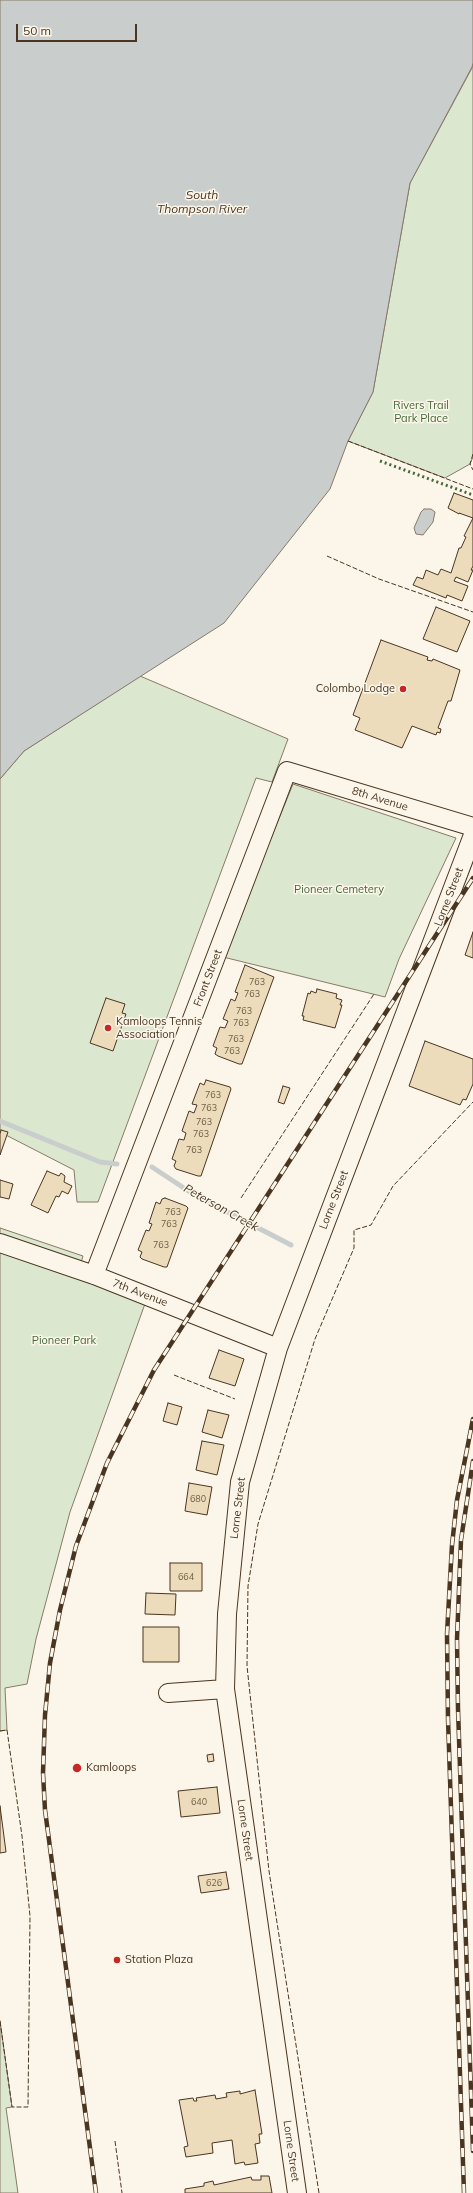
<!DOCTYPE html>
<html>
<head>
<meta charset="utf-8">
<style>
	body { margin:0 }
	#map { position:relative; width:473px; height:2193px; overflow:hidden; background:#fbf6e9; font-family:Mulish,sans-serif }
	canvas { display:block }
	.scale { position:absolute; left:16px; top:24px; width:121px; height:18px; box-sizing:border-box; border:2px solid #4a3520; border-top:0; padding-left:5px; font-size:12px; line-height:14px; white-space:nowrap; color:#4a3520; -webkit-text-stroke:3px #fbf6e9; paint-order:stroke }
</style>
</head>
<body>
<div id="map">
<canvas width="473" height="2193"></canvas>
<div class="scale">50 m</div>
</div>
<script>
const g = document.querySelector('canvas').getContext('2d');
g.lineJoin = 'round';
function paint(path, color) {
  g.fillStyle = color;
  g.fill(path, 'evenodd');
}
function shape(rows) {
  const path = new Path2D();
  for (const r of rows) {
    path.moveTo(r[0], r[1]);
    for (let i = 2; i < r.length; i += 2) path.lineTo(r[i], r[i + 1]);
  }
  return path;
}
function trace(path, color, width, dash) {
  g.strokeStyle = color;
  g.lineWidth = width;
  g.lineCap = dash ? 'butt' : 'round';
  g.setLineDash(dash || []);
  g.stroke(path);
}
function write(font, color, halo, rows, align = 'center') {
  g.font = font + ' Mulish,sans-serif';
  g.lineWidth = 3;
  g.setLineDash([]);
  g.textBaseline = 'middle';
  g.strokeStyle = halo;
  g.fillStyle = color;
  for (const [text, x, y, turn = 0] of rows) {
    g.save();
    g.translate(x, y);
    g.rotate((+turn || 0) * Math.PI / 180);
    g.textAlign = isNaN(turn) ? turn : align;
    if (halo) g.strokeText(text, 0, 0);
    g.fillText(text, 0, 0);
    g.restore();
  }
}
const green = shape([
	[473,63,473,457,470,464,445,478,348,441,373,392,410,183,472,68,473,63],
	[140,676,288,739,272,782,256,778,98,1202,77,1202,74,1170,0,1132,0,779,24,751,140,676],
	[293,784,456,838,399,959,385,997,223,957,293,784],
	[0,1228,83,1256,77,1276,146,1301,70,1512,36,1639,27,1684,5,1688,7,1730,0,1731,0,1228],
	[0,2021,12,2107,6,2108,18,2193,0,2193,0,2021]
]);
paint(green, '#dce7d0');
trace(green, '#887966', 1);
const water = shape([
	[0,0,473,0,473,63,472,67,410,183,373,392,348,441,330,489,224,623,24,751,0,779,0,0],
	[424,509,431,509,435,512,433,522,423,535,416,534,414,528,421,512,424,509]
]);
paint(water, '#c9cecd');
trace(water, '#887966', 1);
trace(shape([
	[0,1121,100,1162,117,1164],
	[152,1167,193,1194,291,1245]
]), '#c9cecd', 5);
const building = shape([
	[454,493,473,500,473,566,471,570,473,570,468,582,456,577,454,581,468,586,462,601,447,595,446,598,413,585,417,577,423,579,426,570,438,575,441,569,451,573,459,548,461,548,466,537,464,536,473,518,459,513,459,514,448,508,454,493],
	[436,607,470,621,457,652,423,639,436,607],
	[381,640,428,657,427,660,432,661,433,659,460,670,451,701,448,701,438,728,441,729,440,733,437,732,436,735,412,726,402,748,355,730,360,718,353,715,381,640],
	[473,932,473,958,465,955,473,932],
	[245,965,274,977,242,1064,239,1064,218,1056,215,1054,217,1048,213,1046,220,1027,225,1028,228,1021,223,1019,231,999,235,1001,238,993,235,992,245,965],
	[317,989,337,994,336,998,342,1000,340,1005,342,1005,335,1028,303,1020,304,1016,302,1016,308,993,310,994,311,991,316,993,317,989],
	[106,998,125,1004,122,1013,126,1014,113,1051,90,1043,106,998],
	[425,1041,473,1059,473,1084,466,1100,463,1099,460,1105,409,1086,425,1041],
	[206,1080,230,1087,231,1089,201,1176,198,1176,176,1169,174,1166,176,1161,172,1159,179,1139,184,1140,186,1133,182,1131,189,1111,194,1113,197,1105,192,1104,200,1083,204,1085,206,1080],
	[283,1086,290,1088,284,1104,278,1102,283,1086],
	[1,1130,8,1132,0,1155,0,1134,1,1130],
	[47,1171,59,1176,61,1173,65,1176,64,1182,72,1186,68,1194,62,1191,59,1197,56,1196,48,1213,31,1205,47,1171],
	[0,1180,13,1184,9,1199,0,1197,0,1180],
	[165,1198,186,1206,188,1208,167,1267,164,1267,142,1259,140,1257,142,1252,138,1250,146,1230,149,1231,152,1224,149,1223,156,1202,160,1204,162,1199,165,1198],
	[219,1350,244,1359,235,1386,209,1378,219,1350],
	[168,1403,182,1407,177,1425,163,1421,168,1403],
	[208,1410,229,1415,222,1438,202,1432,208,1410],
	[202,1441,224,1445,217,1475,196,1470,202,1441],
	[189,1483,212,1487,207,1515,185,1511,189,1483],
	[170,1563,202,1563,202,1591,170,1591,170,1563],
	[146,1593,176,1594,175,1615,145,1614,146,1593],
	[143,1627,179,1627,179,1662,143,1662,143,1627],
	[213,1754,214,1761,208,1762,207,1755,213,1754],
	[217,1787,220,1813,181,1817,178,1791,217,1787],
	[0,1806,6,1852,0,1853,0,1806],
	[226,1872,229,1889,201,1893,198,1876,226,1872],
	[255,2090,262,2134,259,2134,260,2143,255,2144,258,2163,245,2165,244,2162,235,2164,232,2140,212,2143,213,2153,186,2157,184,2147,188,2146,179,2100,193,2098,194,2101,197,2101,196,2098,215,2095,216,2099,227,2097,226,2093,240,2091,240,2094,255,2090],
	[261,2176,269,2176,272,2193,185,2193,185,2189,204,2186,204,2183,213,2181,214,2185,251,2177,252,2180,261,2180,261,2176]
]);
paint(building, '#ecdcbc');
trace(building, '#4a3520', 1);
const minor = shape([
	[0,1243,94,1275,278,1348],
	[94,1275,287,771,473,827],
	[168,1693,225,1689],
	[297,2193,225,1689,227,1614,240,1482,278,1348,473,835]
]);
trace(minor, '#4a3520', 20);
trace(minor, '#fbf6e9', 18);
const rail = shape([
	[473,1461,461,1540,457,1639,458,1709,473,2151],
	[96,2193,45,1810,43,1773,45,1715,50,1663,60,1610,76,1546,107,1463,154,1370,473,878],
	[464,2193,448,1719,447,1634,452,1545,457,1500,473,1419]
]);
trace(rail, '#4a3520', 4.5);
trace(rail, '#fbf6e9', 3, [9]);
trace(shape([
	[380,461,473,495]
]), '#436837', 3, [2, 3]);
trace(shape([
	[348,441,473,489],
	[473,454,470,464,473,470],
	[327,556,379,579,473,612],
	[241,1198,374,994],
	[174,1375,235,1399],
	[0,1731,7,1730,22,1836,30,1916,28,2107,12,2107,0,2021],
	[115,2141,122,2193],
	[319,2193,269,1871,247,1666,248,1586,258,1524,315,1339,354,1248,354,1230,371,1225,393,1186,473,1102]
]), '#4a3520', 1, [5, 2]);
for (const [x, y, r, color] of [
	[403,689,4,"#c62828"],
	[108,1028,4,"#c62828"],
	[77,1768,5,"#c62828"],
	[117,1960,4,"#c62828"]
]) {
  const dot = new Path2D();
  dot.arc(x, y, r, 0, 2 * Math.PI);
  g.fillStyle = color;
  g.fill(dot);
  trace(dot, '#fbf6e9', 1.5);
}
write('9px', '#725f47', null, [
	["763",257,982],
	["763",252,994],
	["763",244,1011],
	["763",241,1023],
	["763",236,1039],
	["763",232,1051],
	["763",213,1095],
	["763",209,1108],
	["763",204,1122],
	["763",201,1134],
	["763",194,1150],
	["763",173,1212],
	["763",169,1224],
	["763",161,1245],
	["680",198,1499],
	["664",186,1577],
	["640",199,1802],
	["626",214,1883]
]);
write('11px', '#436837', '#fbf6e9', [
	["Rivers Trail",421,406],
	["Park Place",421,419],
	["Pioneer Cemetery",339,890],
	["Pioneer Park",64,1341]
]);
write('11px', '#4a3520', '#fbf6e9', [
	["Colombo Lodge",395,689,"right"],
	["Kamloops Tennis",116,1022],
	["Association",116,1035],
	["Kamloops",86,1768],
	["Station Plaza",125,1960]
], 'left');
write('11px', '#4a3520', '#fbf6e9', [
	["8th Avenue",380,799,17],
	["Lorne Street",449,897,-69],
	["Front Street",208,978,-69],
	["Lorne Street",334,1200,-69],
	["7th Avenue",140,1293,21],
	["Lorne Street",238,1508,-83],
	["Lorne Street",245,1830,82],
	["Lorne Street",291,2151,82]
]);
write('italic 12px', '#4a3520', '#fbf6e9', [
	["South",202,195],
	["Thompson River",202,209],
	["Peterson Creek",221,1208,29]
]);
</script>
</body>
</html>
